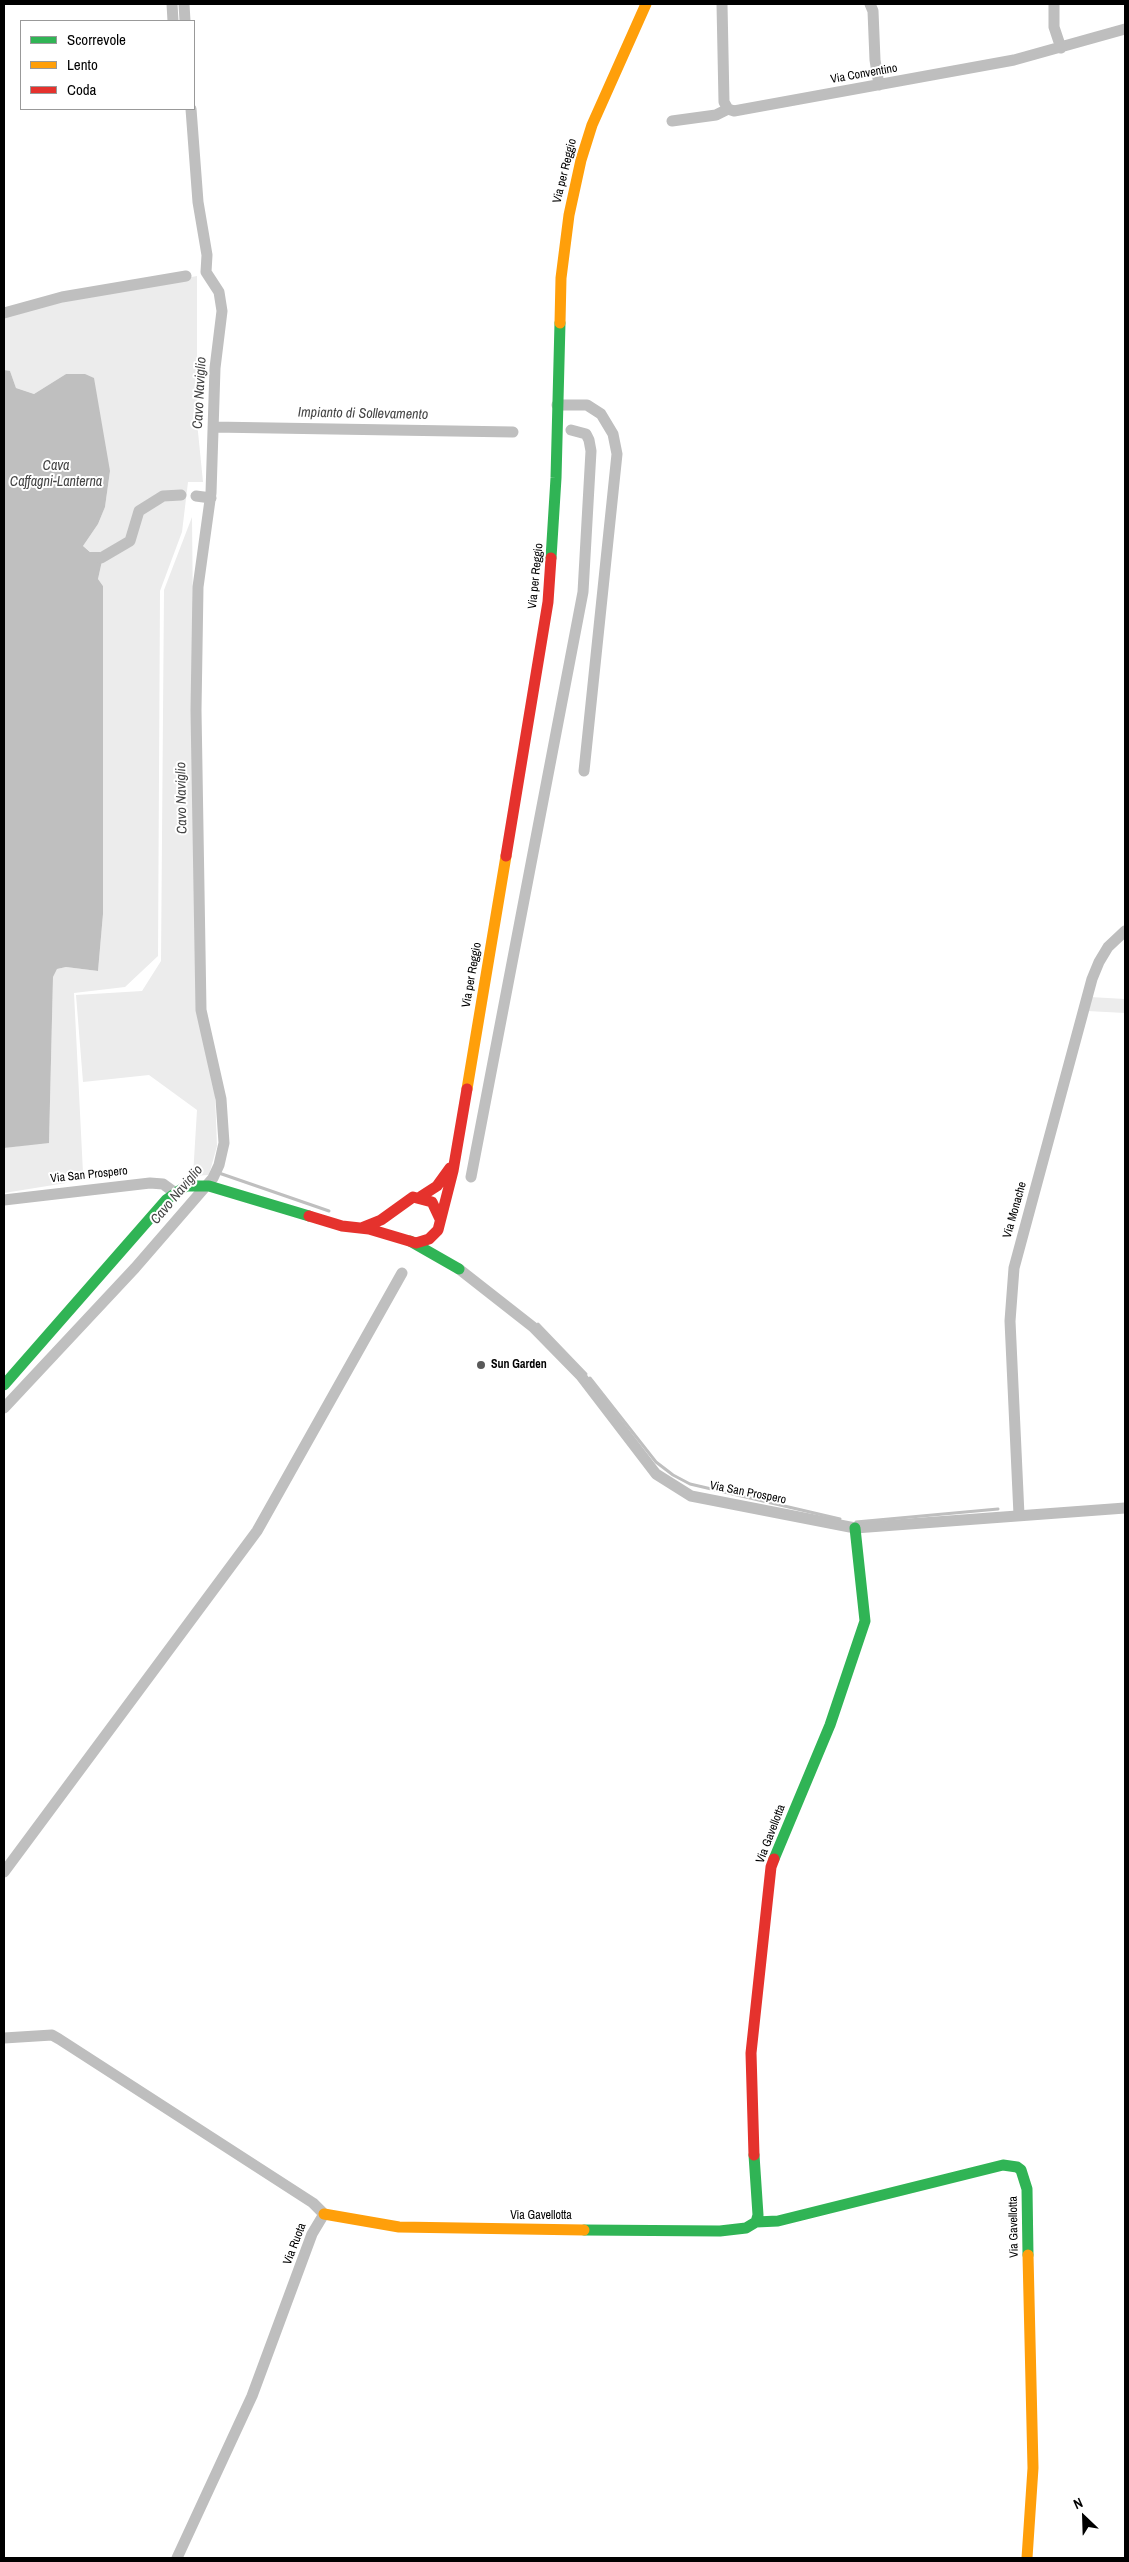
<!DOCTYPE html>
<html>
<head>
<meta charset="utf-8">
<style>
	body { margin:0 }
	#map { position:relative; width:1129px; height:2562px; overflow:hidden; background:#fff; font-family:"Archivo Narrow",sans-serif }
	canvas { display:block }
	.frame { position:absolute; inset:0; border:5px solid #000; pointer-events:none }
	.legend { position:absolute; left:20px; top:20px; width:175px; height:90px; box-sizing:border-box; background:#fff; border:1px solid #999; margin:0; padding:6px 9px; list-style:none; font-size:15px; color:#000 }
	.legend li { display:flex; align-items:center; gap:10px; height:25px }
	.legend b { width:25px; border:1px solid #999 }
	.north { position:absolute; left:1059px; top:2492px; width:50px; height:50px; -webkit-text-stroke:4px #fff; paint-order:stroke; rotate:336deg; font-size:14px; font-weight:700; line-height:20px; text-align:center; color:#000 }
	.north::after { content:''; display:block; margin:auto; width:18px; height:22px; background:#000; clip-path:polygon(50% 0,100% 100%,50% 72%,0 100%) }
</style>
</head>
<body>
<div id="map">
<canvas width="1129" height="2562"></canvas>
<div class="frame"></div>
<ul class="legend">
<li><b style="height:6px;background:#30b455"></b>Scorrevole</li>
<li><b style="height:6px;background:#ff9f0a"></b>Lento</li>
<li><b style="height:6px;background:#e5322d"></b>Coda</li>
</ul>
<div class="north">N</div>
</div>
<script>
const g = document.querySelector('canvas').getContext('2d');
g.lineJoin = 'round';
function paint(path, color) {
  g.fillStyle = color;
  g.fill(path, 'evenodd');
}
function shape(rows) {
  const path = new Path2D();
  for (const r of rows) {
    path.moveTo(r[0], r[1]);
    for (let i = 2; i < r.length; i += 2) path.lineTo(r[i], r[i + 1]);
  }
  return path;
}
function trace(path, color, width, dash) {
  g.strokeStyle = color;
  g.lineWidth = width;
  g.lineCap = dash ? 'butt' : 'round';
  g.setLineDash(dash || []);
  g.stroke(path);
}
function write(font, color, halo, rows, align = 'center') {
  g.font = font + ' "Archivo Narrow",sans-serif';
  g.lineWidth = 4;
  g.setLineDash([]);
  g.textBaseline = 'middle';
  g.strokeStyle = halo;
  g.fillStyle = color;
  for (const [text, x, y, turn = 0] of rows) {
    g.save();
    g.translate(x, y);
    g.rotate((+turn || 0) * Math.PI / 180);
    g.textAlign = isNaN(turn) ? turn : align;
    if (halo) g.strokeText(text, 0, 0);
    g.fillText(text, 0, 0);
    g.restore();
  }
}
paint(shape([
	[197,276,197,422,203,482,188,482,182,532,160,591,158,956,125,987,74,993,83,1173,70,1174,66,1183,4,1193,4,1148,49,1142,53,977,57,969,66,967,98,971,103,914,103,586,98,579,102,561,83,546,98,524,105,507,110,471,66,374,34,394,16,388,10,371,4,370,4,316,49,303],
	[192,517,197,1010,215,1094,217,1146,209,1175,193,1176,197,1110,149,1075,83,1082,76,995,142,991,161,961,164,590],
	[1090,997,1125,999,1125,1013,1087,1011]
]), '#ececec');
paint(shape([
	[4,370,10,371,16,388,34,394,66,374,85,374,94,378,110,471,105,507,98,524,83,546,90,552,100,552,102,561,98,579,103,586,103,914,98,971,66,967,57,969,53,977,49,1143,4,1148]
]), '#bfbfbf');
trace(shape([
	[216,1172,329,1211],
	[538,1324,586,1374],
	[590,1378,656,1462,673,1475,690,1484,840,1519],
	[856,1522,998,1509]
]), '#bfbfbf', 3);
trace(shape([
	[184,4,185,21],
	[4,313,62,297,186,276],
	[213,427,513,432],
	[196,496,211,498],
	[101,558,130,541,139,511,163,496,181,495],
	[471,1177,583,592,591,451,589,440,586,434,571,430],
	[4,1408,135,1268,213,1178,219,1165,224,1143,221,1099,201,1010,196,710,198,587,211,493,215,368,222,311,219,292,206,272,207,255,198,202,191,109],
	[4,1872,257,1531,402,1273]
]), '#bfbfbf', 11);
trace(shape([
	[172,4,173,21],
	[722,4,724,102,728,109],
	[870,4,873,11,875,60,879,85],
	[1054,4,1054,27,1061,48],
	[672,121,716,115,728,109,734,111,1014,60,1125,29],
	[557,405,587,405,601,414,613,434,617,454,584,771],
	[4,1200,150,1183,163,1184,174,1192],
	[459,1269,533,1327,581,1376,656,1474,691,1496,855,1528,1125,1508],
	[1019,1515,1010,1321,1014,1268,1092,979,1099,962,1108,947,1125,931],
	[4,2038,52,2035,59,2039,313,2203,324,2214,312,2234,252,2396,177,2558]
]), '#bebebe', 11);
trace(shape([
	[551,558,556,478,560,323],
	[410,1241,459,1269],
	[4,1385,166,1200,186,1186,209,1186,309,1216],
	[774,1859,830,1725,865,1621,855,1528],
	[756,2222,778,2221,1003,2165,1017,2167,1021,2170,1027,2189,1028,2255],
	[584,2230,720,2231,746,2228,756,2222,758,2215,754,2155]
]), '#30b455', 11);
trace(shape([
	[560,323,561,278,569,215,581,160,592,125,646,4],
	[467,1089,506,856],
	[324,2214,399,2227,584,2230],
	[1027,2558,1033,2468,1028,2255]
]), '#ff9f0a', 11);
trace(shape([
	[506,856,548,602,551,558],
	[420,1197,437,1186,450,1168],
	[309,1216,342,1226,369,1229,416,1243,429,1239,438,1230,453,1171,467,1089],
	[361,1228,381,1220,413,1197,432,1202,440,1219],
	[754,2155,751,2053,771,1867,774,1859]
]), '#e5322d', 11);
for (const [x, y, r, color] of [
	[481,1365,5,"#595959"]
]) {
  const dot = new Path2D();
  dot.arc(x, y, r, 0, 2 * Math.PI);
  g.fillStyle = color;
  g.fill(dot);
  trace(dot, '#fff', 2);
}
write('12px', '#000', '#fff', [
	["Via Conventino",864,74,-10],
	["Via per Reggio",565,171,-76],
	["Via per Reggio",536,576,-84],
	["Via per Reggio",472,975,-80],
	["Via San Prospero",89,1175,-6],
	["Via Monache",1015,1210,-74],
	["Via San Prospero",748,1493,11],
	["Via Gavellotta",771,1834,-69],
	["Via Gavellotta",541,2216],
	["Via Gavellotta",1014,2227,-91],
	["Via Ruota",295,2244,-69]
]);
write('bold 12px', '#000', '#fff', [
	["Sun Garden",491,1365]
], 'left');
write('italic 14px', '#444', '#fff', [
	["Cavo Naviglio",200,393,-87],
	["Impianto di Sollevamento",363,414,1],
	["Cava",56,466],
	["Caffagni-Lanterna",56,482],
	["Cavo Naviglio",182,798,-91],
	["Cavo Naviglio",177,1195,-50]
]);
</script>
</body>
</html>
